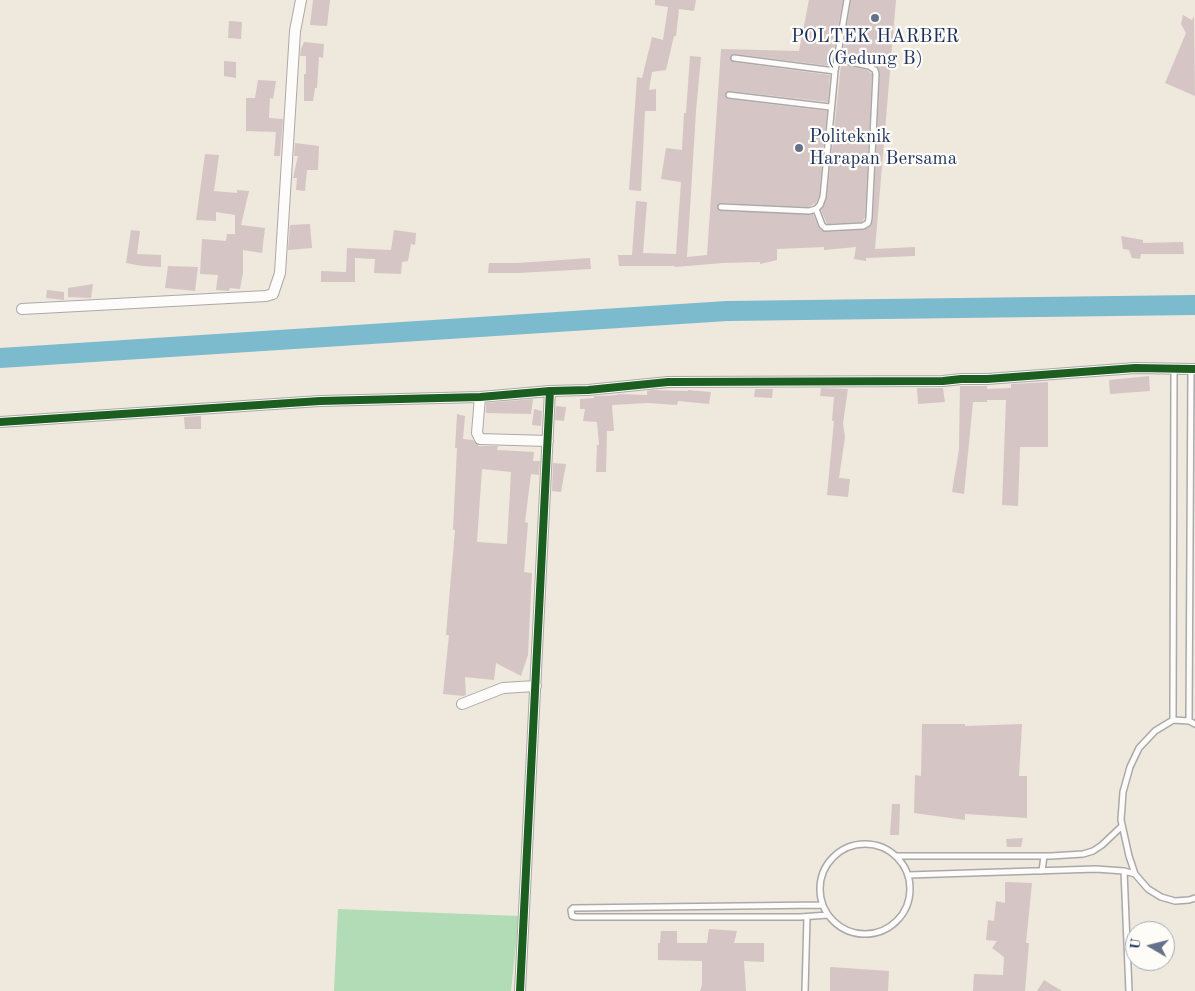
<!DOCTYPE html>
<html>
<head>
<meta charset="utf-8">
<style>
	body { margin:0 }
	#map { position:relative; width:1195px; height:991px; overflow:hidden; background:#efe8dd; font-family:"Old Standard TT",serif }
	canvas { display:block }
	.north { position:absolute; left:1125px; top:921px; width:50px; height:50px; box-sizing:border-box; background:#fdfcf7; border:1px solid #a3aaba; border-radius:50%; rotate:278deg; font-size:14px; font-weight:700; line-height:20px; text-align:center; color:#1b2f5e }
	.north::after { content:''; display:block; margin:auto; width:18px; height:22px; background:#65708a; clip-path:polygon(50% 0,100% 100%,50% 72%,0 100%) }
</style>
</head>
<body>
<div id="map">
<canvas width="1195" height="991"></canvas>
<div class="north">U</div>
</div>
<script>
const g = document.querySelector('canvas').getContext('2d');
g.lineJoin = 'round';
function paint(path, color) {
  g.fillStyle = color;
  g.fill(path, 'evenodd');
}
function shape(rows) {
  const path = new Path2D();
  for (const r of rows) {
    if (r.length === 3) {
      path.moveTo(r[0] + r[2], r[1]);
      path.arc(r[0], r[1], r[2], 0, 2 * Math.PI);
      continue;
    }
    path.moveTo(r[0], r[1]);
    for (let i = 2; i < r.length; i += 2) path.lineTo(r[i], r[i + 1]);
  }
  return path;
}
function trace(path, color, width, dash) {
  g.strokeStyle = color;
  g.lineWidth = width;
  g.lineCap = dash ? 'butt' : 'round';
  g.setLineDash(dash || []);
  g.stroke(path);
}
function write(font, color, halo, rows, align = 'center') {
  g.font = font + ' "Old Standard TT",serif';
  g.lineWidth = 4.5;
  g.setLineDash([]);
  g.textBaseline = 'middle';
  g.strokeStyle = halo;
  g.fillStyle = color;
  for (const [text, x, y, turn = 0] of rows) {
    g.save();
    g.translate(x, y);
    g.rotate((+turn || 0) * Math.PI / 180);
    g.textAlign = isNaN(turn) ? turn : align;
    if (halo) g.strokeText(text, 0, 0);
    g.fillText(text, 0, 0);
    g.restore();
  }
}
paint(shape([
	[338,909,519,916,511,991,334,991]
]), '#b1dcb5');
trace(shape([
	[0,358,727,311,1195,305]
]), '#7cbace', 20);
paint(shape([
	[313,0,330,0,327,26,310,25],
	[655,0,696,0,694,11,679,9,676,36,674,36,666,70,652,72,649,90,656,89,656,111,645,111,641,191,629,190,637,77,642,78,652,37,663,40,668,7,655,5],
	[809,0,843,0,831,66,735,54,731,55,730,59,733,62,830,75,828,102,730,91,726,92,725,95,728,99,827,111,819,196,816,203,808,207,721,203,718,204,717,209,721,211,813,214,819,228,825,232,863,230,871,226,873,218,880,73,878,67,871,62,842,56,851,0,896,0,875,249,915,247,915,256,866,258,866,261,854,259,856,247,824,250,824,247,777,249,777,260,760,264,760,262,723,263,675,267,674,266,619,266,618,255,632,255,636,201,647,202,643,253,676,254,681,182,661,179,666,148,682,150,684,113,686,113,690,56,701,57,696,111,687,257,707,255,721,49,799,51],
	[1183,15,1192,20,1194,16,1195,96,1165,83,1186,33,1181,24],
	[229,21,242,22,241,39,228,38],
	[304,42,324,44,323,58,319,57,317,88,315,88,313,101,304,101,304,74,306,74,306,56,300,56,301,49],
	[224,61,236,62,236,78,224,76],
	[841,64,867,70,872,74,865,217,862,222,827,224,821,210,827,197],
	[258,80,276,81,273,99,270,98,269,118,283,119,280,156,274,156,276,132,246,131,246,98,255,98],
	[295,143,319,146,318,170,307,170,305,191,296,190,297,178,293,178,298,156,294,156],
	[205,154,219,155,214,191,237,193,237,190,249,191,241,225,265,228,262,253,243,250,243,273,240,289,230,288,229,291,216,290,218,275,200,274,202,239,226,241,227,234,235,234,235,215,216,212,216,221,196,220],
	[310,224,312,248,288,250,290,225],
	[131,230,140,231,137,254,161,255,161,267,142,266,126,263],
	[394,230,416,233,415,245,411,244,408,261,402,262,401,274,374,273,375,259,355,258,355,282,321,282,321,271,346,272,347,248,391,250],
	[1121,236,1143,240,1143,243,1183,242,1184,254,1141,254,1140,259,1132,258,1129,250,1123,249],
	[590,258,591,269,518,273,488,273,489,263,517,263],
	[168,266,198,267,195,291,165,288],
	[93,284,91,298,68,297,68,288],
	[47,290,64,292,64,300,46,298],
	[1149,376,1150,391,1110,394,1109,380],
	[1048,382,1048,447,1020,447,1018,506,1002,505,1006,400,987,400,987,402,973,402,964,494,952,492,959,449,960,386,987,386,987,389,1011,388,1011,384],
	[821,388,848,389,843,423,845,437,839,478,850,479,848,497,827,495,834,421,832,421,834,397,820,396],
	[917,388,943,388,945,402,918,404],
	[755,389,773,389,772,398,754,397],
	[652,390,688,391,688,390,711,392,709,404,678,401,677,405,648,403,612,405,614,431,607,431,606,472,596,472,597,445,599,445,597,422,583,421,585,409,580,409,580,399,594,398,594,396,601,396,617,395,618,394,647,395,647,391],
	[533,399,531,414,486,413,486,403],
	[556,406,566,407,564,421,555,420],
	[534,409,542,411,541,426,532,425],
	[457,414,465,416,463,439,473,440,479,446,498,446,497,450,534,452,533,461,540,461,539,475,531,474,525,522,528,523,524,572,532,573,528,655,521,676,496,663,494,680,465,677,466,695,463,696,443,694,449,635,446,635,455,530,453,530,457,448,455,448],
	[482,469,511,472,507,544,477,542],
	[201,416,201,429,185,429,184,417],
	[553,463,566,464,561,492,552,491],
	[922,724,965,724,965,726,1022,724,1019,776,1027,776,1027,818,965,814,965,820,914,813,915,775,921,776],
	[892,804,900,804,899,835,890,835],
	[1023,838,1021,847,1007,847,1006,839],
	[1005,882,1032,883,1026,943,1029,943,1025,991,973,991,974,974,1003,975,1004,957,992,948,997,941,986,940,988,920,994,921,996,901,1005,903],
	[709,929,737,931,734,943,764,943,764,962,744,961,746,991,700,991,702,985,702,961,658,960,658,943,660,943,661,931,677,931,677,943,707,943],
	[830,967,889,971,888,991,830,991],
	[1044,980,1062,991,1037,991]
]), '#d6c5c5');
const service = shape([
	[734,58,835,71],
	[729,95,830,107],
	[721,207,809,211,816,209,820,205,823,197,835,71,847,0],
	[816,209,822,225,825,228,863,226,868,223,869,218,876,74,875,70,869,66,837,59],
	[1173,720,1174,369],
	[1189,721,1191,369],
	[1195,724,1189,721,1173,720,1155,731,1139,748,1130,767,1123,792,1121,820,1129,856,1135,874,1148,889,1161,897,1175,901,1189,900,1195,898],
	[865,889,45],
	[897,856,1051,856,1083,854,1093,851,1102,845,1122,826],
	[1042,871,1044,856],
	[1124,871,1129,991],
	[908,875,1096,869,1124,871,1135,874],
	[822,905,573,908,571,910,572,916,576,917,800,917,828,915],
	[805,991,807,917]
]);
const minor = shape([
	[22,309,266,296,273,294,280,273,295,31,301,0],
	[480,397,477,433,480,439,548,441],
	[0,422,320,401,480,397,550,391,588,390,668,382,943,381,961,379,987,379,1135,368,1195,369],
	[462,704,503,688,536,686],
	[520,991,550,391]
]);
trace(service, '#aaa9a9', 8);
trace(minor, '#aaa9a9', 12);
trace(service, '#fdfcfa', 5);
trace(minor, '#fdfcfa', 10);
trace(shape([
	[0,422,320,401,480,397,550,391,588,390,668,382,943,381,961,379,987,379,1135,368,1195,369],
	[520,991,550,391]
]), '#1b5e20', 8);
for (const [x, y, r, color] of [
	[875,18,5,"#65708a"],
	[799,148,5,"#65708a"]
]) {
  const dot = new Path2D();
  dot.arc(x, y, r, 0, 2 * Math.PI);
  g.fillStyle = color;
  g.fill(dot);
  trace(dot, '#fdfcf7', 2);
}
write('19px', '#1b2f5e', '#fdfcf7', [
	["POLTEK HARBER",875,37],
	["(Gedung B)",875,59],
	["Politeknik",809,137,"left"],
	["Harapan Bersama",809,159,"left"]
]);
</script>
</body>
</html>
